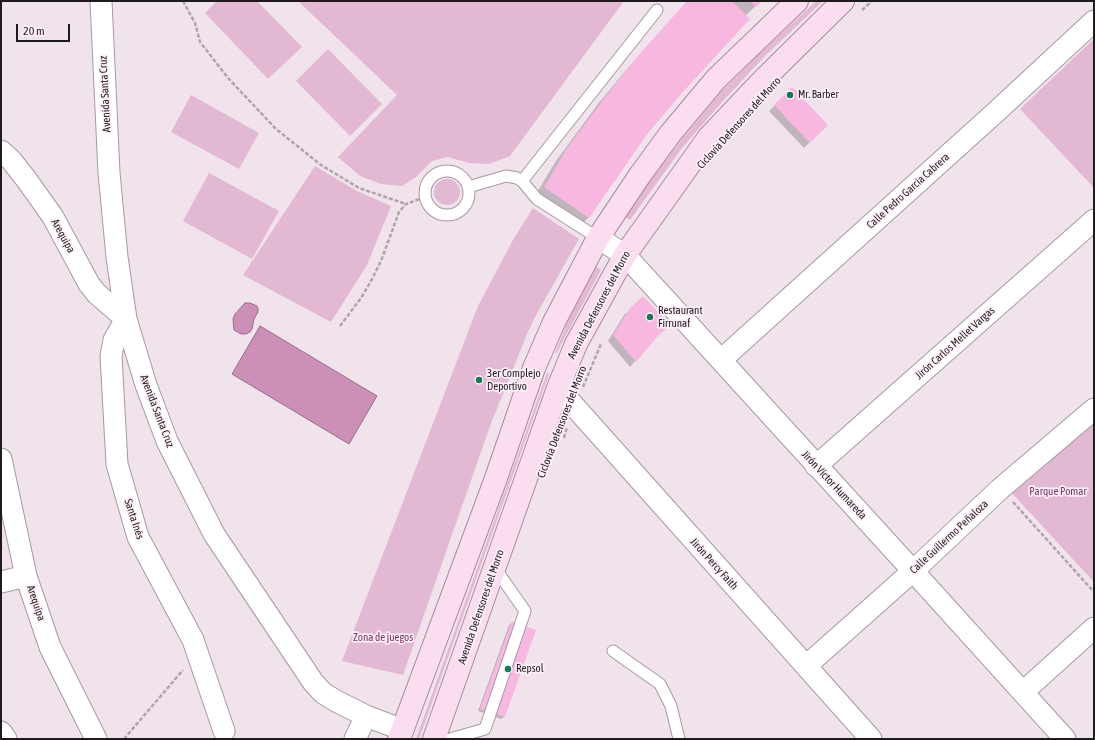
<!DOCTYPE html>
<html>
<head>
<meta charset="utf-8">
<style>
	body { margin:0 }
	#map { position:relative; width:1095px; height:740px; overflow:hidden; background:#f1e3eb; font-family:"Asap Condensed",sans-serif }
	canvas { display:block }
	.frame { position:absolute; inset:0; border:2px solid #1f1a1d; pointer-events:none }
	.scale { position:absolute; left:16px; top:24px; width:54px; height:18px; box-sizing:border-box; border:2px solid #1f1a1d; border-top:0; padding-left:5px; font-size:12px; line-height:14px; white-space:nowrap; color:#1f1a1d; -webkit-text-stroke:3px #fef0f9; paint-order:stroke }
</style>
</head>
<body>
<div id="map">
<canvas width="1095" height="740"></canvas>
<div class="frame"></div>
<div class="scale">20 m</div>
</div>
<script>
const g = document.querySelector('canvas').getContext('2d');
g.lineJoin = 'round';
function paint(path, color) {
  g.fillStyle = color;
  g.fill(path, 'evenodd');
}
function shape(rows) {
  const path = new Path2D();
  for (const r of rows) {
    if (r.length === 3) {
      path.moveTo(r[0] + r[2], r[1]);
      path.arc(r[0], r[1], r[2], 0, 2 * Math.PI);
      continue;
    }
    path.moveTo(r[0], r[1]);
    for (let i = 2; i < r.length; i += 2) path.lineTo(r[i], r[i + 1]);
  }
  return path;
}
function trace(path, color, width, dash) {
  g.strokeStyle = color;
  g.lineWidth = width;
  g.lineCap = dash ? 'butt' : 'round';
  g.setLineDash(dash || []);
  g.stroke(path);
}
function write(font, color, halo, rows, align = 'center') {
  g.font = font + ' "Asap Condensed",sans-serif';
  g.lineWidth = 3.5;
  g.setLineDash([]);
  g.textBaseline = 'middle';
  g.strokeStyle = halo;
  g.fillStyle = color;
  for (const [text, x, y, turn = 0] of rows) {
    g.save();
    g.translate(x, y);
    g.rotate((+turn || 0) * Math.PI / 180);
    g.textAlign = isNaN(turn) ? turn : align;
    if (halo) g.strokeText(text, 0, 0);
    g.fillText(text, 0, 0);
    g.restore();
  }
}
paint(shape([
	[217,1,257,1,302,47,268,79,205,13],
	[298,1,624,1,510,156,489,164,470,163,447,157,432,161,416,177,402,186,381,184,360,176,338,157,397,95],
	[816,1,823,1,765,56,723,101,682,148,630,220,625,217,654,173,721,92,754,59],
	[1094,39,1094,188,1020,109],
	[328,49,382,104,350,136,296,81],
	[191,95,259,133,239,169,171,132],
	[315,166,357,191,391,206,367,265,331,322,243,275],
	[209,173,279,211,252,259,183,221],
	[447,192,13],
	[533,208,579,239,535,317,527,334,490,426,403,675,342,661,478,306,513,240],
	[595,266,601,270,556,354,555,353,569,318],
	[547,373,549,374,487,548,419,739,416,739],
	[1094,414,1094,582,1008,489]
]), '#e2b8d2');
const water = shape([
	[245,303,250,303,257,306,258,308,258,312,254,319,252,329,250,332,246,334,241,334,234,330,233,319,235,314,245,303],
	[260,326,377,396,349,444,232,374,260,326]
]);
paint(water, '#cc8fb7');
trace(water, '#986c89', 1);
paint(shape([
	[688,1,761,1,745,16,647,132,588,218,577,229,533,199,556,161,598,104,627,69],
	[792,89,827,125,804,148,769,111],
	[631,309,654,339,630,367,608,341,624,315],
	[512,622,504,717,501,719,478,711,509,625]
]), '#0003');
paint(shape([
	[687,1,732,1,750,19,681,94,648,133,589,218,544,187,567,148,610,91,638,56],
	[750,1,762,1,756,7],
	[792,87,828,125,810,143,774,105],
	[643,296,670,325,657,337,636,362,613,335,630,308],
	[512,621,536,630,505,717,480,709]
]), '#f7b7e0');
const service = shape([
	[447,193,22],
	[522,181,657,10],
	[468,187,506,176,517,178,522,181,537,199,598,238],
	[613,651,660,684,671,706,679,739],
	[450,739,485,729,525,611,495,568]
]);
const minor = shape([
	[101,1,109,173,117,257,126,319,146,385,167,441,214,534,313,682,323,693,336,701,366,716,403,730],
	[1,151,11,160,26,179,53,217,89,284,97,294,126,319,114,340,111,356,117,464,138,537,193,640,224,731],
	[598,238,625,255,913,571,1065,739],
	[721,360,997,111,1094,21],
	[558,388,871,739],
	[1,459,26,576,50,647,96,739],
	[816,466,1094,220],
	[1,582,26,576],
	[806,666,913,571,1000,489,1094,409],
	[1023,692,1094,628],
	[1,732,6,739],
	[355,739,366,716]
]);
const primary = shape([
	[399,739,495,481,534,368,554,322,598,238,640,175,670,134,716,79,797,1],
	[434,739,558,388,576,344,625,255,709,137,761,82,843,1]
]);
trace(service, '#a699a1', 13);
trace(minor, '#a699a1', 23);
trace(primary, '#ab8a9f', 24);
trace(shape([
	[183,1,195,23,200,42,228,78,276,129,321,165,359,188,406,204],
	[862,10,872,1],
	[340,326,361,298,371,281,381,261,399,212,406,204,425,197],
	[583,387,601,344],
	[564,438,567,427],
	[1013,502,1094,592],
	[124,739,183,670]
]), '#b0a5ab', 2.5, [4, 2]);
trace(service, '#fff', 11);
trace(minor, '#fff', 21);
trace(primary, '#faddef', 22);
for (const [x, y, r, color] of [
	[790,95,4,"#157952"],
	[650,317,4,"#157952"],
	[479,380,4,"#157952"],
	[508,669,4,"#157952"]
]) {
  const dot = new Path2D();
  dot.arc(x, y, r, 0, 2 * Math.PI);
  g.fillStyle = color;
  g.fill(dot);
  trace(dot, '#fef0f9', 1.5);
}
write('11px', '#1f1a1d', '#fef0f9', [
	["Avenida Santa Cruz",105,94,-93],
	["Ciclovía Defensores del Morro",739,123,-48],
	["Calle Pedro Garcia Cabrera",908,191,-42],
	["Arequipa",63,236,61],
	["Avenida Defensores del Morro",599,305,-62],
	["Jirón Carlos Mellet Vargas",955,343,-42],
	["Avenida Santa Cruz",157,411,69],
	["Ciclovía Defensores del Morro",562,422,-69],
	["Jirón Víctor Humareda",834,485,47],
	["Santa Inés",134,519,72],
	["Calle Guillermo Peñaloza",949,537,-43],
	["Jirón Percy Faith",714,564,48],
	["Arequipa",36,603,71],
	["Avenida Defensores del Morro",481,607,-71]
]);
write('11px', '#1f1a1d', '#fef0f9', [
	["Mr. Barber",798,95],
	["Restaurant",658,311],
	["Firrunaf",658,324],
	["3er Complejo",487,374],
	["Deportivo",487,387],
	["Repsol",516,669]
], 'left');
write('11px', '#7a3064', '#fef0f9', [
	["Parque Pomar",1058,492],
	["Zona de juegos",383,638]
]);
</script>
</body>
</html>
